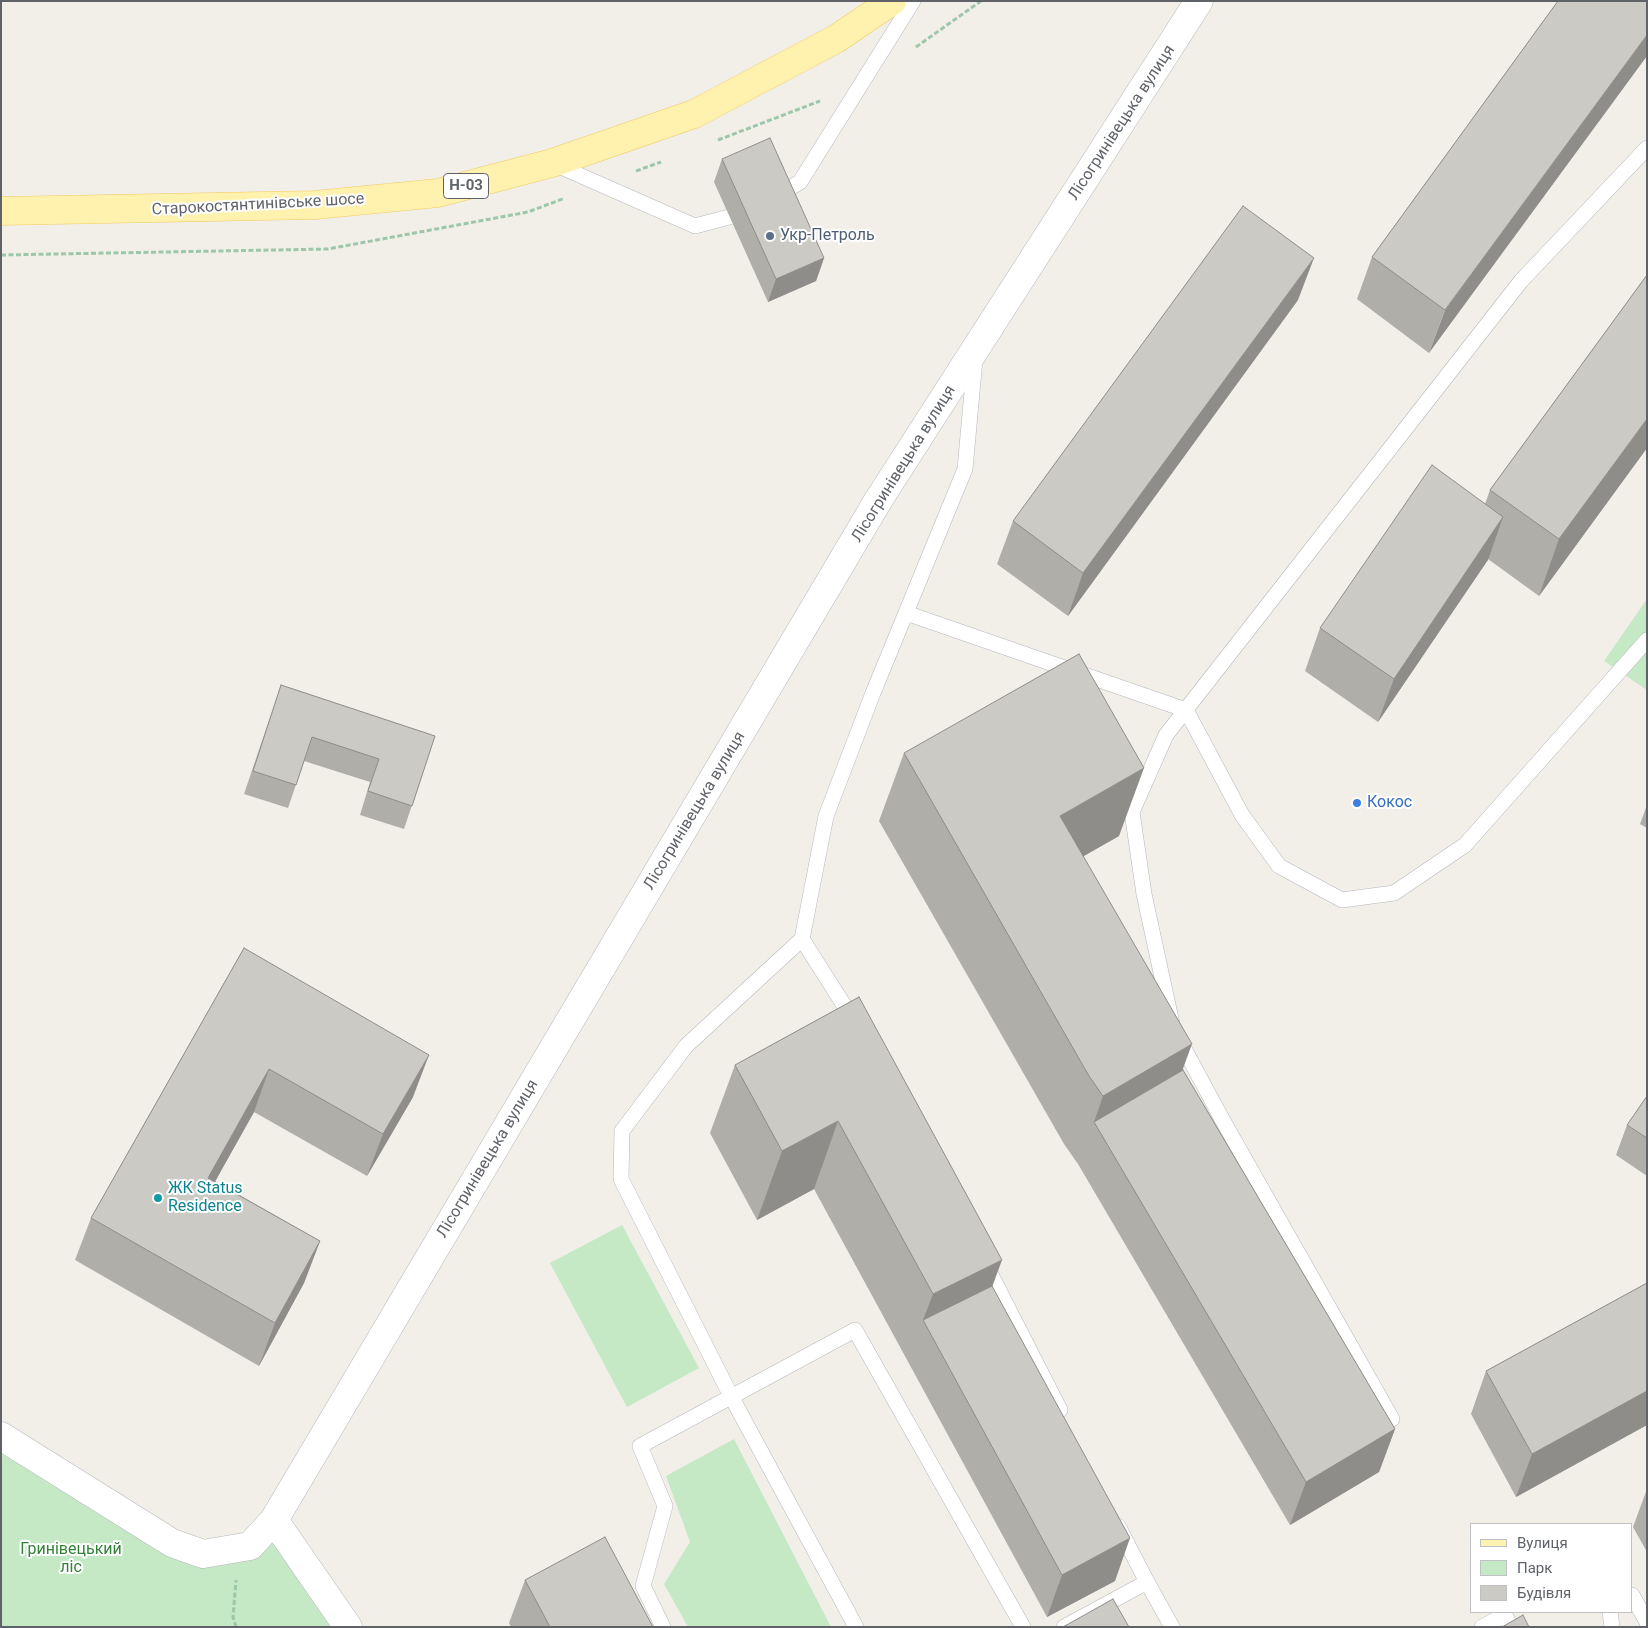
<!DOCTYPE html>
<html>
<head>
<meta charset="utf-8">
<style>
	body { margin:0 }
	#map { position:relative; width:1648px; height:1628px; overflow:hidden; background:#f1efe8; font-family:Roboto,sans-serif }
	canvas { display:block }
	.frame { position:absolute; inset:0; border:2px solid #5f6368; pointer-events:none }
	.legend { position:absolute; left:1470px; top:1523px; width:162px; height:90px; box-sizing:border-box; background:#fff; border:1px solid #bfc1c3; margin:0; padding:6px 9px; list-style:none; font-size:15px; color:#5f6368 }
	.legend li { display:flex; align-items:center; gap:10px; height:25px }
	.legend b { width:25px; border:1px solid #bfc1c3 }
</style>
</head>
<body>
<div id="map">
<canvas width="1648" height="1628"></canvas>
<div class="frame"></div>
<ul class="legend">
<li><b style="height:6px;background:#fff2af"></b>Вулиця</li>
<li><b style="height:14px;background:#c5e8c5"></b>Парк</li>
<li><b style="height:14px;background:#cccac5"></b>Будівля</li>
</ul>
</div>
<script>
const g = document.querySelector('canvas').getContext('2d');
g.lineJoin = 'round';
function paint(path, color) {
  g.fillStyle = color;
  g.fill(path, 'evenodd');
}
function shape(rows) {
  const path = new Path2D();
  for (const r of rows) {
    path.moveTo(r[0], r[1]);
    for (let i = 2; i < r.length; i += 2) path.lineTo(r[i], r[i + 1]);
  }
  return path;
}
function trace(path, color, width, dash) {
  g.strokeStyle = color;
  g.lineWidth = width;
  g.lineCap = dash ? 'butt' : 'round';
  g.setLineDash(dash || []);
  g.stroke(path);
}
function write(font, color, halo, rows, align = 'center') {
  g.font = font + ' Roboto,sans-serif';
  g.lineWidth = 4;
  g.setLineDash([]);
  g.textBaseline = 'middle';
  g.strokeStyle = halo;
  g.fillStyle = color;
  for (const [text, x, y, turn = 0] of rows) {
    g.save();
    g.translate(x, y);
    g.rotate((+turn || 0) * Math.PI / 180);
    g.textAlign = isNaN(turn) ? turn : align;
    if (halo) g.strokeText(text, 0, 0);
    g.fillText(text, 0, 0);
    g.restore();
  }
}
paint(shape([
	[1647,599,1647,690,1604,661],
	[622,1225,699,1368,627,1407,550,1263],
	[1,1436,203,1554,274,1520,348,1627,1,1627],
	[734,1439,831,1627,688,1627,664,1584,690,1542,666,1476]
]), '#c5e8c5');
const service = shape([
	[552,163,695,226,729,217,748,209],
	[776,196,800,182,913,1],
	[906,613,1186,710,1242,815,1279,866,1342,900,1394,893,1465,845,1647,640],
	[802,939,686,1046,622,1131,621,1179,732,1398,856,1627],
	[854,1021,802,939,826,816,873,693,965,469,975,359],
	[985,1263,1060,1410],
	[1392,1419,1222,1119,1173,1028,1144,894,1132,812,1166,735,1521,281,1647,148],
	[1118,1526,1147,1582],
	[1632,1595,1647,1622],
	[1610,1612,1612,1627],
	[663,1627,643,1586,665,1506,640,1446,855,1330,1023,1627],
	[1064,1627,1147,1582,1172,1627],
	[1482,1627,1505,1615,1511,1627]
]);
const minor = shape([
	[1,1436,172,1543,203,1554,250,1546,274,1520,879,499,1199,1],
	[274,1520,348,1627]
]);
const primary = shape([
	[1,211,315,205,438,193,552,163,694,114,836,39,892,1]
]);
trace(service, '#b5b8bc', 16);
trace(minor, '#b5b8bc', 29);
trace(primary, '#f2c960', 29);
trace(shape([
	[916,47,981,1],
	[718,140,820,101],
	[636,171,661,162],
	[1,255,328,249,528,212,565,198],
	[236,1627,233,1617,236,1580]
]), '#9cc7a9', 3, [5, 2.5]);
trace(service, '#fff', 15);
trace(minor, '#fff', 28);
trace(primary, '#fff2af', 28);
paint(shape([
	[1558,1,1429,353,1357,299,1372,257],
	[722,159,824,258,816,281,768,302,714,182],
	[1647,275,1647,448,1539,596,1488,559,1378,722,1305,671,1320,628,1485,504,1490,490],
	[1298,300,1068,616,997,564,1013,521],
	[281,685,435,736,404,829,360,815,370,782,304,761,288,808,244,794],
	[904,753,1119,836,1083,856,1183,1070,1395,1429,1379,1472,1290,1525,1078,1164,1064,1144,879,821],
	[1647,805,1647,828,1640,824],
	[244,948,413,1097,367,1176,254,1112,215,1181,320,1241,304,1283,259,1366,75,1260,91,1218],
	[859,997,992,1286,1115,1581,1047,1617,814,1189,757,1220,710,1133,735,1065],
	[1647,1096,1647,1176,1616,1155,1627,1125],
	[1647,1283,1647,1425,1516,1497,1471,1414,1486,1371],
	[1647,1489,1647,1552,1633,1527],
	[525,1580,653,1627,511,1627,509,1623]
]), '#afaea9');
paint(shape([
	[1647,35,1647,56,1429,353,1445,310],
	[824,258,816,281,768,302,776,279],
	[1314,258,1298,300,1068,616,1083,573],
	[1647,419,1647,448,1539,596,1559,539],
	[1503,517,1488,560,1378,722,1394,679],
	[1144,768,1119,836,1035,884,1060,816],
	[1192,1044,1167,1112,1094,1122,1103,1096],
	[429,1055,413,1097,367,1176,383,1134],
	[269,1069,254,1112,193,1221,208,1178],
	[838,1121,814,1189,757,1220,782,1151],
	[320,1241,304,1283,259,1366,275,1323],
	[1002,1260,977,1328,923,1320,933,1294],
	[1647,1391,1647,1425,1516,1497,1532,1454],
	[1395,1429,1379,1472,1290,1525,1306,1482],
	[1130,1538,1115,1581,1047,1617,1062,1575]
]), '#8f8d8a');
const building = shape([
	[1558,1,1647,1,1647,35,1445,310,1372,257,1558,1],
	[770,138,824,258,776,279,722,159,770,138],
	[1243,206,1314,258,1083,573,1013,521,1243,206],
	[1647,275,1647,419,1559,539,1490,490,1647,275],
	[1432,465,1503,517,1394,679,1320,628,1432,465],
	[1079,654,1144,768,1060,816,1192,1044,1103,1096,1089,1076,904,753,1079,654],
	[281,685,435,736,412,806,368,791,379,759,312,737,296,785,253,771,281,685],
	[244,948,429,1055,383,1134,269,1069,208,1178,320,1241,275,1323,91,1218,244,948],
	[859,997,1002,1260,933,1294,838,1121,782,1151,735,1065,859,997],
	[1183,1070,1395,1429,1306,1482,1094,1122,1183,1070],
	[1647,1096,1647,1138,1627,1125,1647,1096],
	[1647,1283,1647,1391,1532,1454,1486,1371,1647,1283],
	[992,1286,1130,1538,1062,1575,923,1320,992,1286],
	[605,1537,653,1627,550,1627,525,1580,605,1537],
	[1113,1599,1129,1627,1063,1627,1113,1599],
	[1523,1615,1529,1627,1502,1627,1523,1615]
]);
paint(building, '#cccac5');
trace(building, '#8f8d8a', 1);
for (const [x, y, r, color] of [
	[770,236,5,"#5c6f8a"],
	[1357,803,5,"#3f7fe0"],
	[158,1198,5,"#0f9aa8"]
]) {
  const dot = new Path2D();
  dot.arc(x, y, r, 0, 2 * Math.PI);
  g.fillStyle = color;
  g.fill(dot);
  trace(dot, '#fff', 2);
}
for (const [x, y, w] of [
	[466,186,45]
]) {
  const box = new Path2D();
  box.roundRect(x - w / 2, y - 12.5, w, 25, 4);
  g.fillStyle = '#fff';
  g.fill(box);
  trace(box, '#5f6368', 1);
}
write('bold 15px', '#5f6368', null, [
	["Н-03",466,186]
]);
write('16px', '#5f6368', '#fff', [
	["Лісогринівецька вулиця",1122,123,-57],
	["Старокостянтинівське шосе",258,205,-3],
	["Лісогринівецька вулиця",904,464,-58],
	["Лісогринівецька вулиця",695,811,-59],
	["Лісогринівецька вулиця",488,1159,-59]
]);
write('16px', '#4e5e75', '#fff', [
	["Укр-Петроль",780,236]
], 'left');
write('16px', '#366cbe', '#fff', [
	["Кокос",1367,803]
], 'left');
write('16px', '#0d838f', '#fff', [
	["ЖК Status",168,1189],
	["Residence",168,1207]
], 'left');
write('16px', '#348238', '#fff', [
	["Гринівецький",71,1550],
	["ліс",71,1568]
]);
</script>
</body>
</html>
